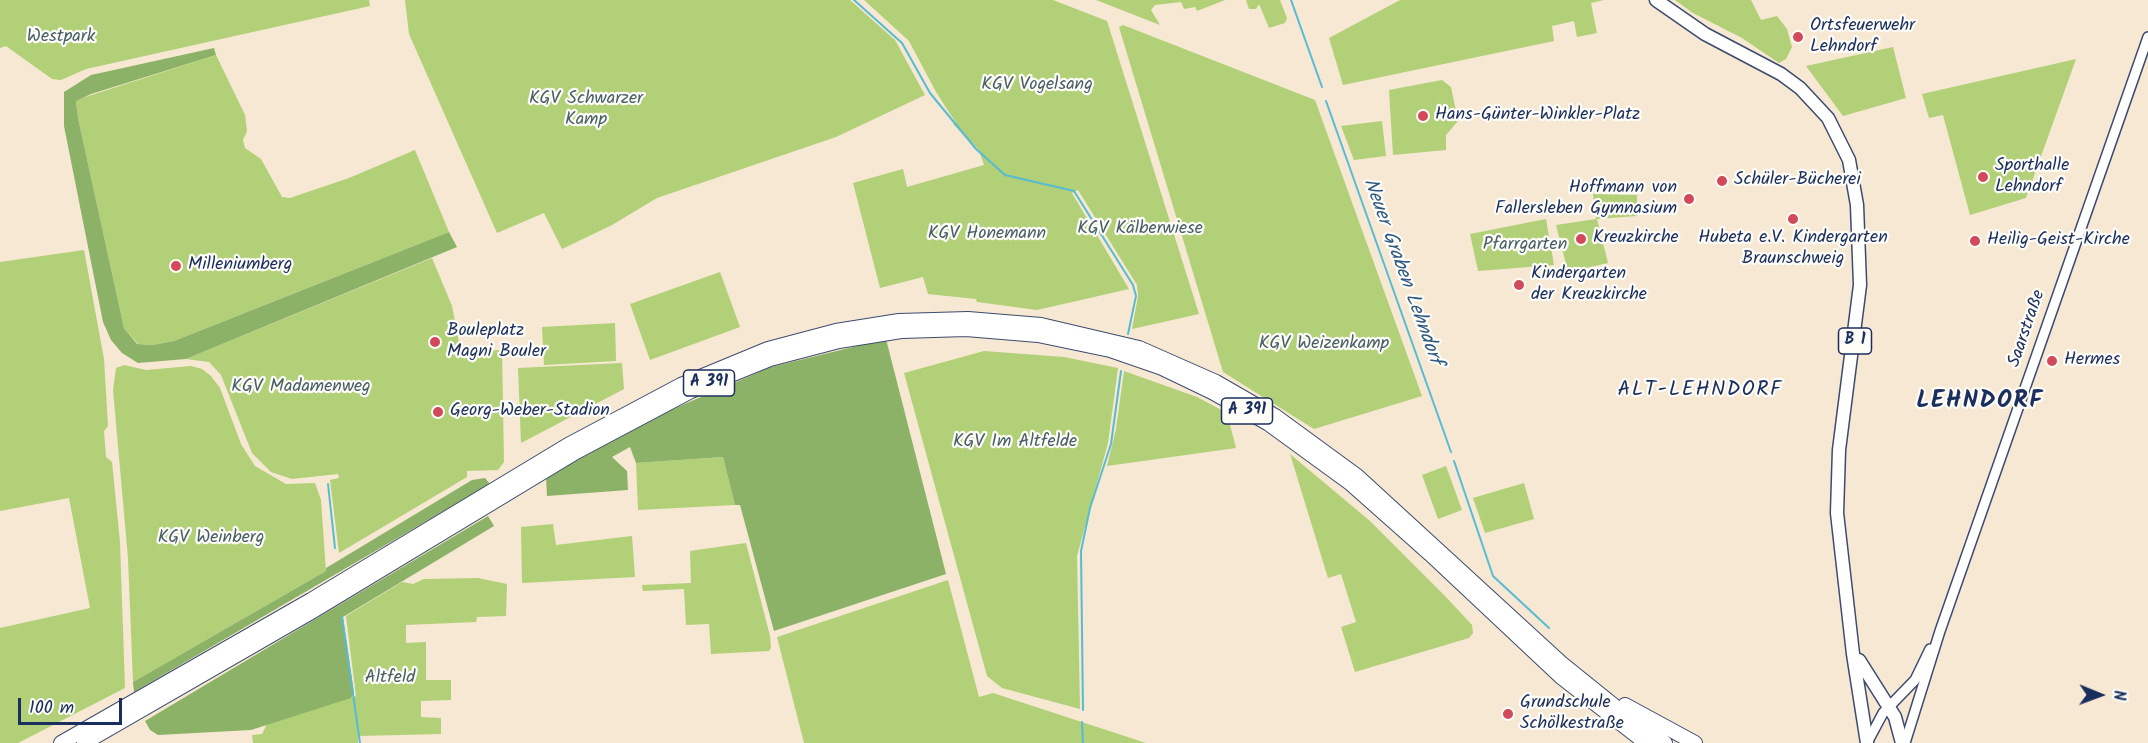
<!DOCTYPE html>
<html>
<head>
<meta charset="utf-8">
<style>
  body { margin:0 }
  #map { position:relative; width:2148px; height:743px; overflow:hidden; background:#f6e8d2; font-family:Kalam,sans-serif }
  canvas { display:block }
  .north { position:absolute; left:2070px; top:665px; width:60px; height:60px; -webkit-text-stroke:4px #fdfcf7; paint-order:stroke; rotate:91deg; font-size:16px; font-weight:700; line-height:24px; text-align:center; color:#1b2f5e }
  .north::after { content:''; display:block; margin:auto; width:21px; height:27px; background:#1b2f5e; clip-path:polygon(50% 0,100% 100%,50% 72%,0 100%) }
  .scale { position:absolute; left:18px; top:698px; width:104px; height:27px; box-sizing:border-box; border:3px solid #1b2f5e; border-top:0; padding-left:8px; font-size:18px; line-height:21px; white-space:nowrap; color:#1b2f5e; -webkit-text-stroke:4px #fdfcf7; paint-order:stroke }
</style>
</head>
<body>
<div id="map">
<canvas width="2148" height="743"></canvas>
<div class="north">N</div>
<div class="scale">100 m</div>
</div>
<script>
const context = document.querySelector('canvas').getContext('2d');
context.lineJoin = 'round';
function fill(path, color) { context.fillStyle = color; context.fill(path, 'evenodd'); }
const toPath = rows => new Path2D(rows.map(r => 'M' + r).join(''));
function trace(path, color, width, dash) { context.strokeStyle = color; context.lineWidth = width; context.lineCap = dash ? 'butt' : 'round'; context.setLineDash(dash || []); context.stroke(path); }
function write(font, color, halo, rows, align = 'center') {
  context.font = font + ' Kalam,sans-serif'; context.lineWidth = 4.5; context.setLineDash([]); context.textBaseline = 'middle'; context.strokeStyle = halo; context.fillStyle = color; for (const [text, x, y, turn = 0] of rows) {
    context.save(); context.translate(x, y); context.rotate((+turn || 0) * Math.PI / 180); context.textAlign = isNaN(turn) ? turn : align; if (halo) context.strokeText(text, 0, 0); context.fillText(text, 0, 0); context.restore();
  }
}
const green = toPath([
  [0,0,369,0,370,6,86,69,61,80,52,79,6,46,0,48],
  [405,0,850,0,895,40,925,95,836,137,657,198,612,225,562,249,544,213,497,233,409,34],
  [864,0,1053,0,1107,21,1199,314,1132,329,1138,296,1137,285,1078,190,1072,193,1129,289,1037,310,977,302,976,299,928,294,923,277,880,288,853,183,903,169,907,187,984,165,979,150,953,124,956,123,936,92,909,41],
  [1096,0,1225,0,1197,11,1195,7,1184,9,1181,2,1155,5,1151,10,1160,25],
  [1246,0,1280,0,1287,18,1285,23,1269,28,1259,4,1256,9,1249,9],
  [1400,0,1604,0,1591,3,1597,33,1577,37,1574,21,1552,26,1554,41,1343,85,1329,38],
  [1675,0,1751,0,1761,20,1777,16,1787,29,1792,47,1786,59,1779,63,1742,38,1693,13],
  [1123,25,1315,100,1422,396,1314,429,1223,372,1119,27],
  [1893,47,1906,98,1843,116,1806,66],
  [216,55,245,115,247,131,243,140,245,148,261,159,282,197,290,198,349,178,415,150,449,232,174,341,153,345,138,344,124,328,78,118,76,100],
  [2076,59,2026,198,1970,215,1943,115,1929,118,1922,94],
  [1442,80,1451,87,1458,121,1446,135,1446,150,1393,155,1389,90],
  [1382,121,1386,156,1354,160,1341,126],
  [1593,194,1637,195,1637,216,1597,219,1608,263,1568,272,1556,225,1596,219],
  [1546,219,1554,265,1478,271,1470,234],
  [84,250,104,359,108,426,104,431,106,457,112,462,120,542,125,688,18,743,0,743,0,628,90,608,69,498,0,511,0,262],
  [432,258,452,306,460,348,472,351,502,350,504,462,498,470,467,471,467,477,339,553,330,480,339,478,338,474,292,479,271,472,252,453,221,375,209,362,186,359],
  [720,272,740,327,650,360,630,304],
  [615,323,616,361,544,365,542,327],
  [984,351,1064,357,1118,368,1108,443,1077,556,1080,709,1002,688,987,676,904,373],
  [622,363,624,389,521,443,518,368],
  [124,365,146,370,191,366,202,369,211,376,220,388,241,444,255,466,286,484,315,483,321,500,326,571,133,682,128,558,113,390,116,368],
  [1124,371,1197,397,1227,413,1236,448,1107,466,1116,429],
  [1290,454,1370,521,1446,597,1472,625,1473,633,1469,638,1355,672,1341,627,1356,622,1341,574,1328,578],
  [723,457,735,505,638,510,636,463],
  [1446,466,1462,510,1438,519,1422,475],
  [1524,483,1534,519,1485,533,1473,498],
  [553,524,556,545,632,536,635,577,522,583,521,527],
  [746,543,770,636,771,648,769,651,711,654,709,624,686,625,684,589,643,591,642,585,691,583,690,551],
  [478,578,507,584,506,616,477,617,476,622,406,625,406,643,426,642,426,680,451,680,451,700,421,701,421,717,441,718,441,734,358,736,358,743,253,743,252,735,262,734,267,724,356,696,346,616,402,582,413,584,424,579],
  [948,580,979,697,993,693,1146,743,804,743,777,637]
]);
const forest = toPath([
  [214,48,216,55,91,94,76,101,78,118,124,328,137,344,153,345,174,341,449,232,457,247,186,359,138,363,122,353,111,340,103,322,64,126,64,92,91,75],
  [886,339,946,574,774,631,740,505,735,505,723,457,636,463,630,447,612,457,627,471,628,490,547,496,546,477,666,412,771,367],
  [485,478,490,484,134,692,133,682,326,571,326,568,472,480],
  [488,516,494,526,343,617,354,693,351,698,251,730,158,735,150,730,145,721]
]);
const stream = toPath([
  [854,0,902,43,930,93,976,149,1005,175,1074,191,1133,285,1136,296,1128,334],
  [1291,0,1322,87],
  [1326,101,1451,452],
  [1454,461,1493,576,1549,628],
  [328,484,335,548],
  [342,617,360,743],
  [1083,710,1081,551,1090,508,1111,444,1121,371],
  [1082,722,1083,743]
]);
const minor = toPath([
  [1868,741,1883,713,1915,680,1930,649],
  [1905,743,1940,631,2148,37]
]);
const major = toPath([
  [1656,0,1705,34,1781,74,1800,88,1828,118,1849,160,1857,205,1860,285,1839,450,1837,513,1853,654,1867,743],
  [1859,660,1895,717,1902,743]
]);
const highway = toPath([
  [1625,705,1695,743],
  [61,743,311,600,568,445,681,385,768,349,836,331,899,321,968,319,1041,325,1139,348,1216,382,1275,416,1357,476,1561,663,1633,721,1665,743],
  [84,743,313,611,576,452,691,391,770,359,839,341,901,331,966,329,1038,335,1110,350,1162,368,1212,392,1269,424,1350,483,1430,554,1561,677,1646,743]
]);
const markers = [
  [1798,37,6,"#d1495b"],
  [1423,116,6,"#d1495b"],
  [1983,177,6,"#d1495b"],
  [1722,181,6,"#d1495b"],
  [1689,199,6,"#d1495b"],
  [1793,219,6,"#d1495b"],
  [1581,239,6,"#d1495b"],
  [1975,241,6,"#d1495b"],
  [176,266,6,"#d1495b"],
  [1519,285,6,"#d1495b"],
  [435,342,6,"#d1495b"],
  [2052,361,6,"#d1495b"],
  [438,412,6,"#d1495b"],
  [1508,714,6,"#d1495b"]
];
const shields = [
  [1855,341,33],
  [709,383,51],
  [1247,411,51]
];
const shieldNames = [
  ["B 1",1855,341],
  ["A 391",709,383],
  ["A 391",1247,411]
];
const poiNames = [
  ["Ortsfeuerwehr",1810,27],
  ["Lehndorf",1810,48],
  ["Hans-Günter-Winkler-Platz",1435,116],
  ["Sporthalle",1995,167],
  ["Lehndorf",1995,188],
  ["Schüler-Bücherei",1734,181],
  ["Hoffmann von",1677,189,"right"],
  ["Fallersleben Gymnasium",1677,210,"right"],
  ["Kreuzkirche",1593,239],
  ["Hubeta e.V. Kindergarten",1793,239,"center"],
  ["Braunschweig",1793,260,"center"],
  ["Heilig-Geist-Kirche",1987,241],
  ["Milleniumberg",188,266],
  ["Kindergarten",1531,275],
  ["der Kreuzkirche",1531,296],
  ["Bouleplatz",447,332],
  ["Magni Bouler",447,353],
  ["Hermes",2064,361],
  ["Georg-Weber-Stadion",450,412],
  ["Grundschule",1520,704],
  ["Schölkestraße",1520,725]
];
const parkNames = [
  ["Westpark",61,38],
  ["KGV Vogelsang",1037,86],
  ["KGV Schwarzer",586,100],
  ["Kamp",586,121],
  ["KGV Kälberwiese",1140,230],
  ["KGV Honemann",987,235],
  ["Pfarrgarten",1525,246],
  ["KGV Weizenkamp",1324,345],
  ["KGV Madamenweg",301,388],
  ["KGV Im Altfelde",1015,443],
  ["KGV Weinberg",211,539],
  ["Altfeld",390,679]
];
const streetNames = [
  ["Saarstraße",2028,329,-71]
];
const waterNames = [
  ["Neuer Graben Lehndorf",1401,272,70]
];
const quarterNames = [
  ["ALT-LEHNDORF",1700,391]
];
const districtNames = [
  ["LEHNDORF",1980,403]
];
fill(green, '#b1d077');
fill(forest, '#8cb268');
trace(stream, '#56bcd4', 2);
trace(minor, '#3c4b6f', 12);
trace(major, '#3c4b6f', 15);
trace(highway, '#3c4b6f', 16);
trace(minor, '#fff', 9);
trace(major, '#fff', 12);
trace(highway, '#fff', 14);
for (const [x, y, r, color] of markers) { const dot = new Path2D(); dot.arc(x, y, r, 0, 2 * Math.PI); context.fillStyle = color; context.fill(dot); trace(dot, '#fdfcf7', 2); }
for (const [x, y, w] of shields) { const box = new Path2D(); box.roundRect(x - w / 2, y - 13, w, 26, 4.5); context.fillStyle = '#fdfcf7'; context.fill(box); trace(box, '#1b2f5e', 1.5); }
write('bold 16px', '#1b2f5e', null, shieldNames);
write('18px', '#1b2f5e', '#fdfcf7', poiNames, 'left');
write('18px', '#485f66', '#fdfcf7', parkNames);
write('18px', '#1b2f5e', '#fdfcf7', streetNames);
write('italic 20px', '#2d5981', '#fdfcf7', waterNames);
context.letterSpacing = '1.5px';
write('21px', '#1b2f5e', '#fdfcf7', quarterNames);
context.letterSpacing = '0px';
context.letterSpacing = '1.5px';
write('bold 24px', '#1b2f5e', '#fdfcf7', districtNames);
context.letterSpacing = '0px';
</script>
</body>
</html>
